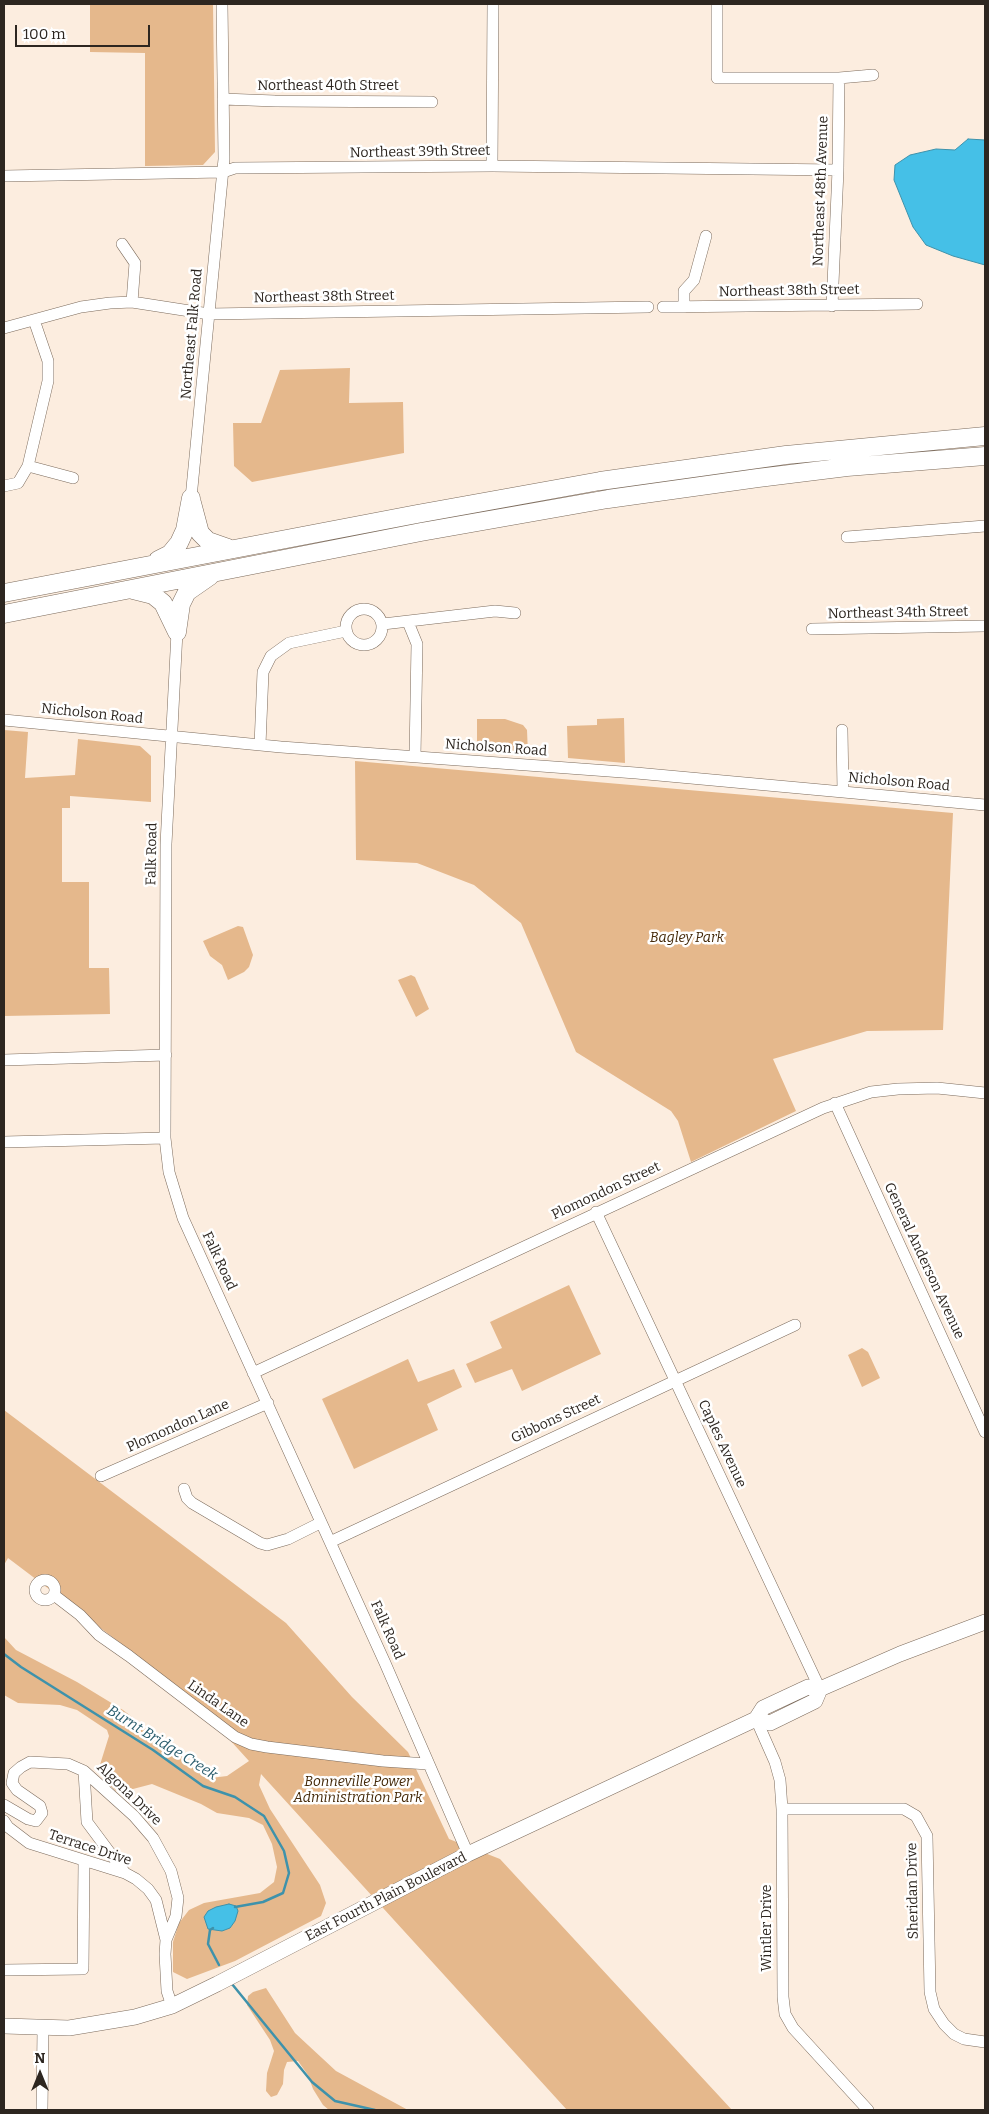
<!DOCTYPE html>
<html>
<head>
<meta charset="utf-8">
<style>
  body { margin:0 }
  #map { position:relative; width:989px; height:2114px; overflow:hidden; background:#fceddf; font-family:Bitter,serif }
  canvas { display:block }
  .frame { position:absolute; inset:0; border:5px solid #2d2620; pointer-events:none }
  .north { position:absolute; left:15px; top:2049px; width:50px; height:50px; -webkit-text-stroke:4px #fff; paint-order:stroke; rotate:0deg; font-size:14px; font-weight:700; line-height:20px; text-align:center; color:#2d2620 }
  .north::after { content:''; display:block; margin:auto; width:18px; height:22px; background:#2d2620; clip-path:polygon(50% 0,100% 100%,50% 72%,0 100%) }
  .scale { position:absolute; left:15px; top:25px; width:135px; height:22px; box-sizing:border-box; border:2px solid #2d2620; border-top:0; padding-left:6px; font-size:15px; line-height:18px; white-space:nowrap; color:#2d2620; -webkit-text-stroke:4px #fff; paint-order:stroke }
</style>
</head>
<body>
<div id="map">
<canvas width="989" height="2114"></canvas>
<div class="frame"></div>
<div class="north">N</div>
<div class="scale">100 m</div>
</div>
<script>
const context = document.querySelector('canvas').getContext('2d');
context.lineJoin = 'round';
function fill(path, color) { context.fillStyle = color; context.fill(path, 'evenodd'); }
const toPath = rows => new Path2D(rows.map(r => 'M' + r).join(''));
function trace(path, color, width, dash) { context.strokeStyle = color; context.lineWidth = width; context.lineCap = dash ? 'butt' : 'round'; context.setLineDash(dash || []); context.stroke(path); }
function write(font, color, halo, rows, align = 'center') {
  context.font = font + ' Bitter,serif'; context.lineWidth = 5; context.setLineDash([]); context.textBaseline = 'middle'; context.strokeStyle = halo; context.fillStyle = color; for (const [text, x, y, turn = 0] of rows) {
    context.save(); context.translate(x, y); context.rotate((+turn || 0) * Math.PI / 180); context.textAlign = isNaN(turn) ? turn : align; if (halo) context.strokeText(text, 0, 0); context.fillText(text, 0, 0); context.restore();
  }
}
const green = toPath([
  [90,4,213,4,215,152,203,165,145,166,145,53,90,52],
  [350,368,349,403,403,402,404,453,252,482,234,466,233,423,261,423,280,370],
  [624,718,625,763,568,758,567,726,597,725,597,719],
  [477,719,505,719,523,725,527,730,528,754,477,750],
  [4,730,28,732,25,778,75,775,78,739,140,746,151,756,151,802,70,796,70,808,62,808,62,882,89,882,89,968,109,968,110,1014,4,1016],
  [355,761,953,813,943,1030,867,1031,773,1059,796,1111,691,1162,678,1121,671,1111,576,1052,521,923,474,885,417,863,356,860],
  [238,926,243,927,253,955,249,967,244,972,228,980,222,965,210,956,203,941],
  [411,975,415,977,429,1009,416,1017,398,980],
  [569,1285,601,1354,522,1391,512,1369,475,1383,466,1364,502,1348,490,1322],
  [862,1348,868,1352,880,1378,862,1387,848,1355],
  [408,1359,418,1382,454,1369,462,1387,427,1404,438,1430,354,1469,322,1399],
  [4,1410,286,1623,352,1697,408,1752,449,1839,500,1859,732,2110,567,2110,261,1774,259,1785,270,1809,320,1885,326,1903,321,1916,235,1961,187,1979,173,1972,173,1942,179,1923,189,1910,204,1903,260,1893,274,1882,277,1867,272,1844,263,1825,249,1818,217,1813,201,1804,152,1784,133,1789,116,1791,106,1782,98,1771,109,1736,107,1730,77,1710,60,1705,18,1703,4,1695,4,1637,16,1650,77,1682,123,1710,211,1778,227,1776,249,1761,189,1695,8,1558,4,1565],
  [266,1988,295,2033,336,2071,408,2110,329,2110,323,2105,313,2089,308,2075,298,2061,287,2062,284,2070,283,2084,277,2095,271,2097,266,2091,267,2073,274,2051,270,2040,247,2005,248,1996,253,1992]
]);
const water = toPath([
  [968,139,985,140,985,265,953,256,926,245,913,227,894,180,895,165,910,155,936,149,955,150,968,139],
  [229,1904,236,1906,238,1911,235,1921,230,1928,222,1931,208,1929,204,1917,208,1911,216,1907,229,1904]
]);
const stream = toPath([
  [4,1654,21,1667,153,1750,203,1786,235,1797,264,1816,284,1851,289,1873,283,1893,263,1902,235,1907],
  [213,1928,210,1930,208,1944,219,1965],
  [232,1984,312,2082,335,2101,375,2110]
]);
const minor = toPath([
  [717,4,717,78,839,78,873,75],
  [223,99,275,101,432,102],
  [492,166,493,4],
  [4,176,223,172,235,168,492,166,838,170],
  [122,244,135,263,132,302],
  [832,306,838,170,839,78],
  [663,307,917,304],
  [684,307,684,291,694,280,706,236],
  [4,328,81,307,110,303,132,302,209,314,648,307],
  [28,466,73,478],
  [4,486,18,483,28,466,48,381,48,361,34,320],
  [191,498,224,159,222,4],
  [847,537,985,526],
  '346 627a18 18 0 1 1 36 0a18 18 0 1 1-36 0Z',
  [408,622,417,644,415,757],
  [383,624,495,611,515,613],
  [812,629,985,626],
  [177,632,166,844,165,1138,169,1172,183,1218,385,1663,468,1854],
  [4,720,281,747,636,773,985,805],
  [842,730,843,791],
  [260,745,263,672,271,656,289,643,346,631],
  [4,1060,166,1055],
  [835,1103,985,1432],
  [4,1142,165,1138],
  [596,1212,820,1689],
  [253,1373,823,1108,871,1092,898,1089,937,1088,985,1093],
  [101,1476,268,1403],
  [184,1489,187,1498,192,1503,260,1543,267,1545,288,1539,320,1523],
  [330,1542,795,1325],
  '35 1590a10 10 0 1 1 20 0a10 10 0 1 1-20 0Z',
  [54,1595,80,1615,99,1635,129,1656,235,1737,251,1744,267,1747,383,1761,428,1764],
  [756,1719,775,1762,780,1780,782,1809,783,1997,785,2014,793,2028,868,2110],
  [84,1771,87,1822,125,1873],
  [4,1805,28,1819,36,1821,42,1813,40,1806,17,1790,12,1783,14,1773,21,1767,30,1762,68,1764,84,1771,134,1816,153,1838,171,1871,178,1898,176,1916,166,1940,165,1954,167,1991,172,2006],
  [782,1809,904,1809,916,1816,927,1836,930,1992,934,2009,944,2024,954,2034,964,2039,985,2042],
  [4,1821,8,1827,29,1843,125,1873,136,1879,148,1889,156,1900,166,1940],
  [4,1970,83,1969,84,1861],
  [42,2110,43,2029]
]);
const major = toPath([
  [756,1719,770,1723,815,1701,820,1689],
  [4,2026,69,2028,135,2017,172,2006,217,1984,468,1854,756,1719,763,1708,808,1687,820,1689,900,1654,985,1622]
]);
const highway = toPath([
  [192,503,200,533,208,541,228,548],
  [158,560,170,554,179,543,185,530,191,498],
  [133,590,153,595,163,603,177,632],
  [4,593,417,514,600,481,786,455,985,436],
  [4,614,421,532,608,499,758,478,847,467,985,456],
  [177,632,181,604,187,592,210,576]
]);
const streetNames = [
  ["Northeast 40th Street",328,86],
  ["Northeast 39th Street",420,152,-1],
  ["Northeast 48th Avenue",821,191,-88],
  ["Northeast 38th Street",789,291,-1],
  ["Northeast 38th Street",324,297,-1],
  ["Northeast Falk Road",192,334,-85],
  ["Northeast 34th Street",898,613,-1],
  ["Nicholson Road",92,714,6],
  ["Nicholson Road",496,748,4],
  ["Nicholson Road",899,782,5],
  ["Falk Road",152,854,-89],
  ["Plomondon Street",606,1191,-25],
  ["Falk Road",219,1261,65],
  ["General Anderson Avenue",924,1261,65],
  ["Gibbons Street",556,1419,-25],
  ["Plomondon Lane",178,1426,-24],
  ["Caples Avenue",722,1444,65],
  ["Falk Road",387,1630,66],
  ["Linda Lane",218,1704,35],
  ["Algona Drive",129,1794,44],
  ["Terrace Drive",90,1848,18],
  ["Sheridan Drive",913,1891,-91],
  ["East Fourth Plain Boulevard",386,1897,-27],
  ["Wintler Drive",767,1928,-90]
];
const parkNames = [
  ["Bagley Park",687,938],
  ["Bonneville Power",358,1782],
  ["Administration Park",358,1798]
];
const waterNames = [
  ["Burnt Bridge Creek",162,1743,32]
];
fill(green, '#e5b88c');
fill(water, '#45c0e7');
trace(water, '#3e92ab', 1);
trace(stream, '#3e92ab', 2.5);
trace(minor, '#7c6b5c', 12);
trace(major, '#7c6b5c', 16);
trace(highway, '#7c6b5c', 19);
trace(minor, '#fff', 11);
trace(major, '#fff', 15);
trace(highway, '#fff', 18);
write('14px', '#2d2620', '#fff', streetNames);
write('italic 14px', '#442909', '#fff', parkNames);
write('italic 15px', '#2b5d6d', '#fff', waterNames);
</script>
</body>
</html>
